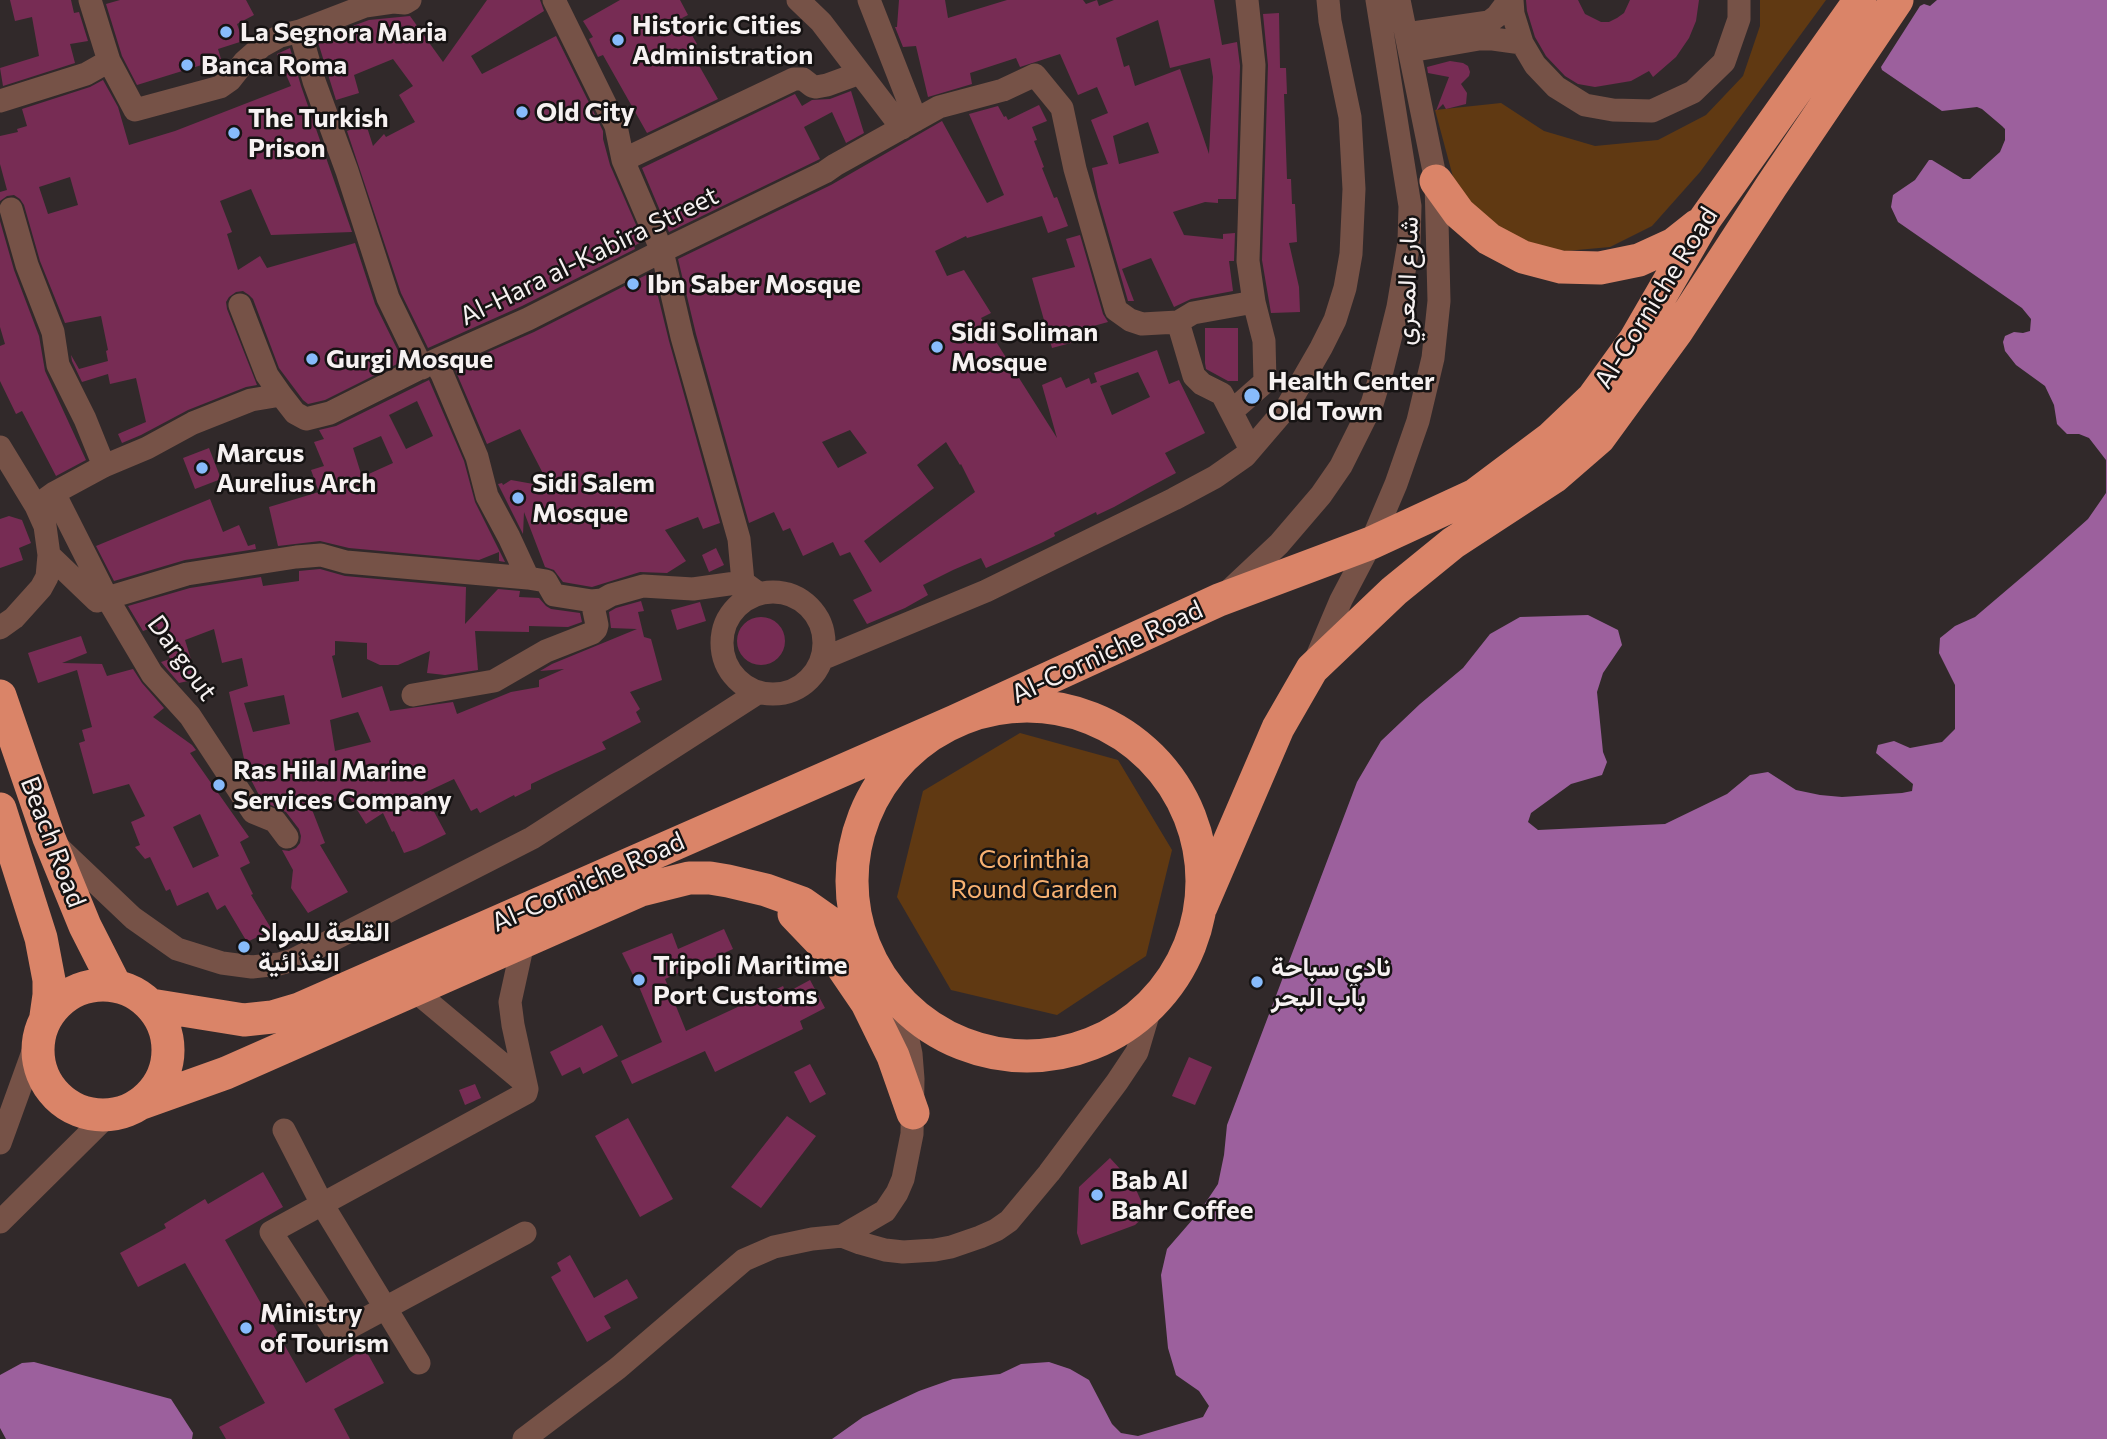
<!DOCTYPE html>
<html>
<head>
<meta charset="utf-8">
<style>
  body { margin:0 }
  canvas { display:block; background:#31292a }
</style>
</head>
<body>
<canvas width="2107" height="1439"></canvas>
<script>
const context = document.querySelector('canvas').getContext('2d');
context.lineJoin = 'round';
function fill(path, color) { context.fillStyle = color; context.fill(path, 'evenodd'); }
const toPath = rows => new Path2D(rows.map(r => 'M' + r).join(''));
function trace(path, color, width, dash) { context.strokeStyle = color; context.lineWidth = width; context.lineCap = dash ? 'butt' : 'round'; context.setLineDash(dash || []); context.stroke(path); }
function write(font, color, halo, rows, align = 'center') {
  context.font = font + ' Commissioner,Vazirmatn,sans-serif'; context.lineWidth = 5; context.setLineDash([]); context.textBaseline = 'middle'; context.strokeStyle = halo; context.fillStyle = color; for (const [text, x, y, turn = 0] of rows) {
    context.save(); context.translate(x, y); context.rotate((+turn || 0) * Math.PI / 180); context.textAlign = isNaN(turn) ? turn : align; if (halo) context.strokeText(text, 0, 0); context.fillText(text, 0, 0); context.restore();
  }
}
const green = toPath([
  [1760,0,1826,0,1700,172,1652,226,1610,247,1566,251,1527,245,1459,199,1435,110,1501,103,1544,131,1595,146,1658,140,1706,115,1743,76,1760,26],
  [1020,733,1118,760,1172,850,1146,956,1057,1015,951,990,897,897,923,791]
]);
const water = toPath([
  [1937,0,2107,0,2107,1439,832,1439,863,1417,919,1391,953,1379,1000,1374,1021,1364,1049,1362,1070,1369,1089,1380,1112,1424,1121,1433,1138,1436,1203,1417,1209,1406,1199,1391,1176,1375,1168,1348,1161,1275,1167,1249,1200,1211,1218,1184,1224,1155,1227,1125,1357,782,1381,741,1420,704,1463,668,1490,634,1520,617,1588,615,1618,630,1622,645,1603,673,1597,692,1603,752,1607,762,1602,775,1571,784,1531,813,1528,822,1538,830,1665,824,1727,794,1750,775,1768,772,1796,790,1820,795,1842,797,1902,793,1912,791,1913,784,1876,753,1878,745,1894,741,1910,748,1942,742,1955,729,1955,685,1939,653,1940,638,1955,626,1975,617,2042,560,2088,519,2106,493,2106,460,2089,438,2079,434,2067,434,2057,424,2054,405,2045,386,2016,365,2005,351,2003,342,2005,336,2014,332,2023,333,2030,331,2031,319,2022,308,1898,222,1891,207,1893,195,1915,180,1929,160,1932,160,1963,179,1970,179,2000,152,2005,140,2005,129,2002,126,1982,109,1977,107,1942,111,1882,70,1881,67,1920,6,1924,4,1930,6],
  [34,1362,171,1399,193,1433,192,1439,6,1439,0,1428,0,1375,22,1363]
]);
const building = toPath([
  [10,0,71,0,74,13,79,12,88,41,70,44,75,63,3,86,0,68,39,56,32,17,15,21],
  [120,0,246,0,254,15,237,24,243,41,218,49,221,59,137,85,122,56,106,4],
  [487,0,540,0,544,11,471,56,482,74,556,36,603,131,603,139,610,165,643,241,634,246,635,249,522,306,428,348,401,293,347,131,366,124,373,146,384,134,386,137,415,122,399,95,413,86,393,59,354,75,359,93,336,100,317,39,369,20,410,16,443,62],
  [620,0,680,0,688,15,682,18,697,44,689,48,718,99,647,133,603,55,598,57,589,39,593,37,583,21],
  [899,0,945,0,948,18,1007,0,1083,0,1086,4,1097,0,1099,6,1114,0,1214,0,1222,45,1237,42,1240,66,1236,199,1218,199,1218,203,1205,202,1173,212,1184,235,1223,239,1223,234,1235,233,1234,261,1229,261,1233,291,1191,299,1174,307,1151,258,1122,269,1134,301,1128,301,1098,197,1092,168,1108,164,1091,120,1108,113,1097,87,1078,95,1060,54,1020,67,1016,58,970,73,972,84,928,97,916,46,903,47,895,27,897,27],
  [1158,20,1170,68,1210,58,1213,77,1209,154,1180,69,1135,86,1129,65,1124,67,1116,38],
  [1148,122,1159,153,1119,164,1113,136],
  [1526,0,1578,0,1585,14,1601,22,1609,22,1617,18,1624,13,1630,0,1699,0,1696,21,1689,38,1676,57,1653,77,1649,71,1631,81,1595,87,1578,84,1565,76,1546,56,1535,37,1527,11],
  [1279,13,1280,68,1286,68,1287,94,1284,94,1287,179,1291,179,1292,204,1295,204,1297,242,1289,243,1299,287,1300,312,1271,313,1262,260,1268,65,1263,14],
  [290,48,301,86,352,232,271,235,251,189,220,201,232,232,227,234,238,270,260,256,267,268,355,243,375,304,403,361,325,400,308,404,303,400,279,368,253,299,249,295,243,291,236,292,229,297,226,302,227,309,257,385,246,387,188,410,141,435,122,443,118,434,146,422,136,378,110,384,108,374,82,382,72,361,71,355,79,369,108,361,106,351,108,350,101,316,65,323,40,261,24,205,20,199,14,195,7,196,0,201,0,192,7,190,0,164,0,136,18,132,17,129,27,126,22,109,90,87,103,80,118,107,129,145,175,131,291,86,277,54],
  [70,177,78,205,48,214,39,187],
  [1450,61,1463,63,1468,66,1470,72,1469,76,1461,84,1467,93,1466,104,1446,109,1443,104,1436,111,1449,77,1428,73,1427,67],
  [851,91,864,133,846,143,832,112,804,127,820,159,669,232,642,168,795,94,802,106,812,100,830,99],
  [1039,105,1047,121,1032,127,1037,140,1034,141,1044,167,1042,168,1054,198,1057,197,1068,226,1048,233,1042,216,967,238,966,236,935,251,947,276,964,270,991,313,981,318,1057,438,1042,385,1061,377,1066,388,1089,378,1091,384,1097,382,1094,373,1157,350,1169,384,1179,380,1205,433,1165,453,1176,473,1148,488,1114,507,1097,515,1096,512,1054,533,1055,536,1041,543,986,568,981,558,953,570,923,585,928,595,905,608,867,624,853,600,872,591,850,552,840,556,833,542,803,556,790,528,783,531,774,512,749,523,696,334,678,259,831,185,942,121,987,203,1004,195,969,114,998,106,1004,117,1006,116,1008,120],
  [1138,372,1150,397,1112,415,1100,386],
  [850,430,867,453,838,468,822,442],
  [946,442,960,465,961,464,975,492,880,563,864,541,934,488,917,465],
  [0,221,14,270,39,336,45,371,86,460,56,476,22,411,16,414,0,381,0,346,5,344,0,327],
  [1080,235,1103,314,1108,322,1079,330,1082,340,1052,348,1032,278,1075,267,1066,239],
  [652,272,669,341,720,523,703,529,698,517,665,530,686,561,667,573,640,572,592,587,563,582,554,570,545,567,524,512,523,534,498,484,502,483,503,485,511,480,550,487,520,429,487,444,454,367,534,332],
  [1205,328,1238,328,1238,381,1228,381,1206,369,1205,363],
  [429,380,464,461,475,502,505,562,499,561,499,552,479,560,349,548,320,541,278,546,269,507,319,492,311,470,324,466,314,442,324,439,319,430,336,426],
  [417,401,433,436,406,449,389,415],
  [381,436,393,463,362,477,353,448],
  [209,448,221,479,195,489,183,458],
  [210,499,223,532,239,525,248,546,255,544,256,549,185,560,114,581,96,546],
  [9,516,22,520,31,543,19,548,23,560,0,568,0,519],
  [716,548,724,565,709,572,702,555],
  [320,569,345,576,466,587,465,624,498,589,520,591,519,597,539,598,546,606,551,609,580,613,582,622,568,627,529,626,529,632,475,631,478,670,445,675,427,673,430,651,398,665,380,665,367,659,367,643,335,641,335,655,332,656,342,698,382,686,390,711,453,702,457,714,511,692,539,687,539,680,564,669,540,671,552,664,637,629,611,628,609,612,616,608,641,601,644,611,638,612,644,637,651,639,662,680,630,692,640,709,636,712,641,722,602,742,606,749,554,773,531,784,531,789,515,797,514,795,480,813,477,808,471,811,454,779,424,793,446,834,416,849,404,853,394,831,392,832,383,813,366,824,349,797,311,807,325,843,320,845,348,892,308,913,291,888,293,870,282,850,289,851,296,848,300,843,301,836,299,829,286,812,262,801,247,772,229,692,248,686,242,658,222,663,214,629,185,640,197,679,179,683,161,662,170,659,157,626,143,631,128,606,190,588,261,577,263,586,299,581,299,571],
  [284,695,290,724,253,732,244,703],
  [358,712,371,742,335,751,330,720],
  [700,602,706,621,677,630,671,610],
  '737 641a24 24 0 1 1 48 0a24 24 0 1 1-48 0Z',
  [81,636,87,653,62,663,102,664,107,676,133,669,142,683,164,708,153,717,192,745,196,750,190,753,249,837,240,842,250,863,240,868,253,894,251,895,272,930,247,942,225,905,217,910,208,892,177,906,170,889,166,891,150,857,145,859,135,847,140,845,131,822,145,816,129,784,93,794,79,743,85,741,82,730,92,727,77,670,38,683,28,653],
  [200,814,219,856,193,868,173,827],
  [724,929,733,949,665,979,686,1031,783,986,786,993,810,980,825,1008,800,1021,803,1029,715,1072,705,1051,632,1084,621,1061,662,1042,640,989,622,953,672,933,678,949],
  [602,1025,618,1056,583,1074,580,1067,562,1076,550,1052],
  [1189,1057,1212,1067,1195,1105,1172,1096],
  [810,1064,826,1094,810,1103,794,1072],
  [475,1084,481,1098,465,1105,459,1090],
  [787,1116,816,1136,761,1208,731,1187],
  [628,1118,673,1199,640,1217,595,1136],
  [1110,1158,1133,1183,1147,1214,1135,1225,1081,1245,1077,1233,1079,1187],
  [263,1172,283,1207,225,1240,306,1383,365,1349,384,1383,334,1409,350,1439,226,1439,219,1427,265,1403,185,1263,138,1287,120,1253,166,1228,164,1224,205,1199,208,1204],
  [570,1255,594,1298,627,1279,638,1298,604,1316,611,1328,587,1342,551,1277,561,1271,557,1263]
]);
const minor = toPath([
  [554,0,616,126,623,160,662,251,682,337,739,539,743,582,758,593],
  [798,0,821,22,902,128],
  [869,0,916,120],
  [1512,0,1513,14,1522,43,1535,65,1556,87,1585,105,1613,110,1652,111,1693,92,1724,62,1739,19,1739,0],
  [300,31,314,81,347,171,388,298,422,368],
  [1406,34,1489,22,1497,16,1509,0],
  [1410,51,1479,39,1493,39,1522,43],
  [109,61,135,110,220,87,230,80,245,61,262,46,280,36,300,31,365,6,393,2,405,3,410,0],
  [0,101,86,74,109,61,90,0],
  [623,160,794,79,803,79,812,86,816,87,827,85,860,73],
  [11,209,27,265,53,332,58,365,85,419,104,466],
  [240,305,267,375,281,395],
  [1178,322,1194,376,1202,384,1222,394,1250,448],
  [1232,411,1265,382,1264,341,1254,302,1248,261,1254,65,1247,0],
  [0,447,36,506,45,526,49,555,47,577,41,588,14,618,0,628],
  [54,493,107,598,152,674,190,716,253,812,275,821,287,837],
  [36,506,54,493,104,466,147,448,193,423,251,400,281,395,295,413,306,419,330,413,434,361,528,319,662,251,825,172,835,165,939,107,1003,90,1035,75,1062,108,1075,169,1116,310,1130,320,1142,324,1178,322,1193,313,1254,302],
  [49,555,97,601,187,574,296,557,321,555,346,562,528,578,509,537,487,496,477,457,442,374,434,361],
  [528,578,546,581,554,595,592,601],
  [1230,590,1279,544,1321,495,1341,466,1372,404,1382,371,1398,307,1409,242,1410,206,1377,0],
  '722 643a51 51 0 1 1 102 0a51 51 0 1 1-102 0Z',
  [822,659,986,591,1174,499,1215,477,1245,456,1287,407,1321,348,1335,320,1345,288,1351,254,1354,189,1350,117,1330,21,1328,0],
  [1316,659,1341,600,1371,543,1396,484,1418,421,1433,358,1439,301,1436,181,1399,0],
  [413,695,494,681,546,651,592,633,596,629,597,625,592,601,602,600,611,595,643,586,693,589,743,582],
  [54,843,133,918,177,949,222,963,252,967,279,964,293,960,532,838,759,692],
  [523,943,510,1002,513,1025,527,1089,526,1093,271,1232,337,1334,525,1233],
  [415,991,525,1083],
  [284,1130,322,1204,419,1363],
  [0,1143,38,1038],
  [0,1222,108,1115],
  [842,1236,860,1243,885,1250,903,1252,935,1250,951,1247,980,1237,996,1230,1009,1221,1049,1173,1117,1082,1137,1052,1151,1005],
  [524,1439,618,1368,744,1260,774,1247,812,1239,842,1236,885,1211,897,1193,903,1179,912,1134,913,1079,911,1054,900,1003]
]);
const highway = toPath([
  [1436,181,1459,213,1489,239,1523,257,1561,267,1600,268,1639,260,1674,244,1698,225],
  [0,696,49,838,85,926,115,985],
  '852 881a175 175 0 1 1 350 0a175 175 0 1 1-350 0Z',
  [0,809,41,938,49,980,49,995,46,1016],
  [1201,907,1278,728,1312,669,1394,591,1453,543,1554,477,1599,438,1677,331,1772,185,1897,0],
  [794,914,837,959,867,1003,893,1056,913,1113],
  '38 1050a65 65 0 1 1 130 0a65 65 0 1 1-130 0Z',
  [151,1005,244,1020,272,1017,299,1009,955,721,1219,600,1371,543,1475,495,1551,438,1593,398,1635,340,1705,219,1860,0],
  [142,1103,226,1073,641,890,689,878,710,878,728,881,766,890,802,903,863,946]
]);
const markers = [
  [226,32,7,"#87bbfb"],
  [618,40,7,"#87bbfb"],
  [187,65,7,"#87bbfb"],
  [522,112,7,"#87bbfb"],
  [234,133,7,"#87bbfb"],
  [633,284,7,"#87bbfb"],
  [937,347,7,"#87bbfb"],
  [312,359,7,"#87bbfb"],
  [1252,396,9,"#87bbfb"],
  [202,468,7,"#87bbfb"],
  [518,498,7,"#87bbfb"],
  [219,785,7,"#87bbfb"],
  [244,947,7,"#87bbfb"],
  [639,980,7,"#87bbfb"],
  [1257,982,7,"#87bbfb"],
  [1097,1195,7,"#87bbfb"],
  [246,1328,7,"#87bbfb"]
];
const poiNames = [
  ["Historic Cities",632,25],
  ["Administration",632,55],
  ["La Segnora Maria",240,32],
  ["Banca Roma",201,65],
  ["Old City",536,112],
  ["The Turkish",248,118],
  ["Prison",248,148],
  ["Ibn Saber Mosque",647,284],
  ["Sidi Soliman",951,332],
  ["Mosque",951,362],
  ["Gurgi Mosque",326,359],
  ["Health Center",1268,381],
  ["Old Town",1268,411],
  ["Marcus",216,453],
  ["Aurelius Arch",216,483],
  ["Sidi Salem",532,483],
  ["Mosque",532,513],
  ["Ras Hilal Marine",233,770],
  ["Services Company",233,800],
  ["القلعة للمواد",258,932],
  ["الغذائية",258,962],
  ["Tripoli Maritime",653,965],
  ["Port Customs",653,995],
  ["نادي سباحة",1271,967],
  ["باب البحر",1271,997],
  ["Bab Al",1111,1180],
  ["Bahr Coffee",1111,1210],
  ["Ministry",260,1313],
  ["of Tourism",260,1343]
];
const streetNames = [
  ["Al-Hara al-Kabira Street",589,256,-26],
  ["شارع المعري",1407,281,-88],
  ["Al-Corniche Road",1656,298,-58],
  ["Al-Corniche Road",1107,652,-25],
  ["Dargout",182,658,54],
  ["Beach Road",53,842,69],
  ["Al-Corniche Road",588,882,-24]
];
const parkNames = [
  ["Corinthia",1034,859],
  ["Round Garden",1034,889]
];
fill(green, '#603912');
fill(water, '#9c609d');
fill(building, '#772c54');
trace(minor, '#765247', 23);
trace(highway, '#da8468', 33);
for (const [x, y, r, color] of markers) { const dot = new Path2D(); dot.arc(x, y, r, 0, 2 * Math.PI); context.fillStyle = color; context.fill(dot); trace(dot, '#161313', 2.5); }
write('bold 26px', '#f6f1f1', '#161313', poiNames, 'left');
write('26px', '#f6f1f1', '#161313', streetNames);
write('26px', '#f8b171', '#161313', parkNames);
</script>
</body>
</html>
